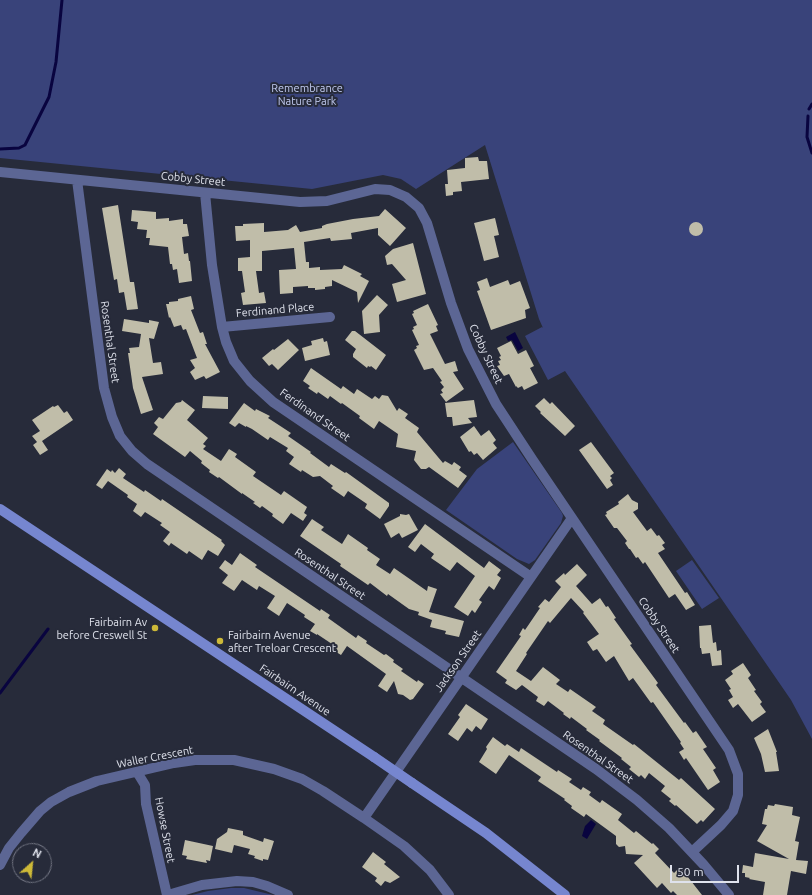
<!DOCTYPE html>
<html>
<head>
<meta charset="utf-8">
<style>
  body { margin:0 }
  #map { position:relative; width:812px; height:895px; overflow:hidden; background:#272b3a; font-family:Ubuntu,sans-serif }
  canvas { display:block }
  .north { position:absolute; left:12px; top:843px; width:40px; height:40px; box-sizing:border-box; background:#272b3a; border:1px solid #717481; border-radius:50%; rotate:27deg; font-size:11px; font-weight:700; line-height:16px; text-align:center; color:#dfe2ec }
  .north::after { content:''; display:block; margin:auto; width:14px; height:18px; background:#cdb938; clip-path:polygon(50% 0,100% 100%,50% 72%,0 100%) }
  .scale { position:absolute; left:670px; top:865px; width:69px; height:18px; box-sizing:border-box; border:2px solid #dfe2ec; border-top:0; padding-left:5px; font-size:12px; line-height:14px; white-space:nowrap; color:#dfe2ec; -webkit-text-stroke:3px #272b3a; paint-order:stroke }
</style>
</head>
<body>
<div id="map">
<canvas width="812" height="895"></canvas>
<div class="north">N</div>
<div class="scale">50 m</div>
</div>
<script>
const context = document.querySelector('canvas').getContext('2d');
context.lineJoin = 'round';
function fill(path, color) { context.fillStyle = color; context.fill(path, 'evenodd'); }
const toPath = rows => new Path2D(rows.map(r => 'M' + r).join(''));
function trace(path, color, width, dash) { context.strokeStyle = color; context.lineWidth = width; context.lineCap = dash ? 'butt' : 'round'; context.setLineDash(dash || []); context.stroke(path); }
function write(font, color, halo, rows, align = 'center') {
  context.font = font + ' Ubuntu,sans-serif'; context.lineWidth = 4; context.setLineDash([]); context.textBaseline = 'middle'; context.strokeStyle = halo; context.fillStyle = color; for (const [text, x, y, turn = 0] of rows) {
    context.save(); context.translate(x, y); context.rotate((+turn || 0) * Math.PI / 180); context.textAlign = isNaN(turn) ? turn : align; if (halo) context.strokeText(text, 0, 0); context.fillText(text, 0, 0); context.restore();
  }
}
const green = toPath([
  [0,0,812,0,812,739,791,700,565,371,548,380,525,336,542,327,543,328,539,319,485,145,416,189,401,179,383,175,312,189,0,158],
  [513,442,562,513,563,516,561,523,535,560,529,564,517,559,446,510,477,469],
  [692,560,719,598,702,609,676,571],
  [231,888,244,888,273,895,192,895,208,891]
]);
const water = toPath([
  [515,332,523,348,518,351,512,340,508,341,506,337],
  [591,820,596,824,587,839,582,836,585,826]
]);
const stream = toPath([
  [809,109,812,104],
  [808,116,807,137,812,153],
  [0,149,19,148,25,145,49,97,56,62,62,0],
  [0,693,48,629]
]);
const building = toPath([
  [478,157,479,161,487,161,489,179,461,182,462,191,453,192,453,195,446,196,445,184,448,184,447,170,465,168,465,158],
  [118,205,130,282,134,282,138,309,127,310,124,292,119,293,117,279,114,280,102,208],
  [385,209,406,228,390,246,378,235,378,228,351,233,352,239,331,241,330,238,304,242,306,262,309,262,309,268,320,267,320,270,342,269,344,265,362,274,360,276,369,281,358,303,357,292,332,280,332,286,325,287,325,289,315,290,315,288,308,288,308,286,293,287,293,293,280,294,279,270,296,269,294,248,262,251,262,271,256,271,259,293,264,292,266,303,243,305,241,293,245,292,242,271,238,271,238,258,250,257,250,240,236,241,235,226,243,226,243,224,264,223,264,232,288,230,296,225,300,232,322,228,322,226,327,224,353,219,379,216],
  [132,210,156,212,156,219,169,218,169,221,183,219,183,224,187,224,189,236,182,237,184,254,188,253,189,261,190,261,192,281,179,283,177,269,173,270,172,264,170,264,168,247,149,245,150,238,146,238,147,230,137,229,138,222,131,221],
  [495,218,499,235,494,236,499,257,484,261,474,223],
  '689 229a7 7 0 1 1 14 0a7 7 0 1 1-14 0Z',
  [413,243,426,294,397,302,392,284,406,280,392,264,387,265,385,256,393,249],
  [487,278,490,287,508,280,510,285,520,281,530,308,525,310,526,318,491,330,477,291,480,290,477,282],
  [377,295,388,305,379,315,380,332,364,334,362,311],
  [191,296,194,309,191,310,200,333,203,332,207,344,205,344,220,372,206,379,204,376,195,380,190,372,195,368,190,360,197,358,186,329,183,330,181,325,174,327,170,317,169,318,166,304,169,304,169,302,178,301,178,299],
  [428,304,438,325,436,326,438,331,430,334,445,364,455,361,458,371,453,372,464,389,446,402,440,394,443,393,441,390,444,387,440,382,442,381,433,368,424,370,414,350,417,348,416,346,419,345,412,330,414,329,413,327,417,325,412,314,414,313,413,311],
  [124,319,149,323,149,320,159,322,154,339,149,338,153,363,161,362,163,374,142,377,153,410,141,414,133,388,128,353,130,353,129,348,139,347,141,334,122,331],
  [352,331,355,331,386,355,376,370,371,366,370,367,368,366,367,368,353,357,353,354,356,349,345,340],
  [323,338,324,342,327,341,330,355,305,361,302,348,312,345,311,341],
  [288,339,299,350,278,370,272,364,269,366,262,358,273,349,274,350],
  [511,341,518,354,526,350,534,366,530,368,538,383,524,390,522,386,518,388,516,386,516,387,509,374,504,376,497,366,500,365,498,361,501,360,499,357,501,356,497,348],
  [311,368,341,389,343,386,354,394,357,389,372,399,375,396,379,399,382,395,388,396,397,411,399,408,408,414,405,418,419,428,417,432,443,463,445,461,452,465,454,462,461,467,459,470,467,476,458,488,429,467,426,469,421,469,414,460,416,451,396,447,398,434,379,421,374,429,359,418,360,416,342,403,341,404,330,396,328,399,318,392,317,394,308,388,310,386,303,381],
  [203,396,228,397,228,409,202,408],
  [544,398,550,404,552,402,575,426,565,436,540,413,541,412,535,406],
  [182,400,195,410,187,420,208,438,203,444,206,446,203,449,221,461,229,449,237,454,235,457,256,472,253,476,281,495,284,491,307,507,304,513,307,515,303,521,291,513,283,524,272,516,273,514,262,506,260,508,253,503,255,502,242,493,242,494,219,477,218,478,209,472,210,470,201,463,202,461,190,451,185,457,153,434,158,427,154,423,159,417,163,419,176,403,181,402],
  [474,400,477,417,468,418,472,423,453,426,452,417,447,417,445,403],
  [244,403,255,411,256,409,270,416,268,418,291,433,288,436,311,452,310,453,329,467,331,464,345,473,346,472,389,503,389,506,380,519,365,508,367,504,348,491,344,497,331,488,333,486,320,476,313,477,302,470,301,472,289,464,294,457,286,451,288,448,270,437,268,440,252,429,246,426,246,427,239,423,235,427,229,423],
  [58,405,64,413,67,411,73,420,42,441,48,450,40,455,33,445,37,442,32,436,40,431,32,420,53,406,54,407],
  [474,426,481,436,489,430,496,440,493,443,497,448,483,460,477,453,474,455,471,451,469,452,460,437],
  [591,442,614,473,610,476,612,478,610,480,613,485,607,489,579,450],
  [119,468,126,474,123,478,144,492,145,490,161,501,162,499,222,540,221,541,225,545,218,556,208,550,202,560,189,551,187,554,171,543,169,546,163,541,170,532,160,525,162,523,145,512,141,517,133,511,137,504,127,497,128,495,108,481,102,489,96,485,107,469,111,472,112,470,115,473],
  [628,494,632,500,638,503,638,509,633,512,647,531,651,528,657,536,659,535,665,543,662,545,665,549,658,553,685,593,687,592,695,605,686,610,675,594,669,598,645,562,643,564,638,557,636,558,630,549,629,549,625,543,627,541,617,528,614,528,605,515,607,514,606,512,619,504,618,502],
  [400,514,406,515,409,514,418,530,402,538,399,533,391,538,384,524,400,516],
  [312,519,324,527,321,530,342,544,348,534,368,548,367,550,380,559,376,565,390,574,394,568,427,591,428,586,437,589,429,612,464,621,459,637,445,634,446,631,430,627,432,620,418,615,419,612,409,609,388,594,387,596,370,583,368,585,340,566,341,564,300,536],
  [425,524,484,568,489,561,501,570,497,575,501,578,494,590,489,586,479,600,482,602,475,613,472,610,468,616,454,607,475,576,457,562,450,571,431,558,434,554,421,544,415,552,408,547],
  [240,553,257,565,255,567,320,611,321,609,330,615,328,618,356,638,358,635,367,641,366,643,384,655,386,654,394,660,393,662,403,669,401,671,417,682,418,680,424,684,413,699,410,700,403,695,398,694,394,681,387,692,378,686,386,674,347,646,341,655,333,650,335,646,317,634,317,635,310,631,315,624,304,617,305,615,287,603,279,616,267,608,275,596,259,586,257,590,242,580,234,591,222,583,228,575,219,568,225,560,232,565],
  [577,564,587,575,576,586,592,604,600,598,606,607,608,606,616,618,614,619,632,644,630,645,658,683,656,685,684,723,685,722,693,733,696,731,707,747,703,749,716,768,713,770,720,782,708,790,686,758,684,760,679,752,684,749,680,743,681,742,653,702,651,703,633,678,629,681,614,656,606,662,597,649,593,651,587,642,599,634,583,613,584,612,571,598,550,623,548,621,526,653,527,654,516,671,531,681,543,667,560,680,556,684,568,692,570,689,596,707,592,711,605,720,603,724,633,745,634,744,679,780,681,778,715,809,703,822,701,820,697,824,676,805,675,806,669,801,671,799,661,791,665,786,649,773,645,779,641,775,639,777,629,769,631,767,621,759,622,758,599,741,600,740,586,730,587,729,571,717,570,719,563,714,564,713,548,701,544,706,536,701,538,697,522,685,516,690,505,683,507,680,496,672,521,636,519,635,523,628,525,630,540,608,538,607,545,599,549,602,561,587,555,581,564,573,565,575],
  [711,625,713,643,716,642,717,651,721,650,722,665,712,666,710,653,702,654,701,648,700,648,699,626],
  [743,663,751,675,748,678,756,690,754,691,762,702,760,704,766,712,752,722,738,704,733,708,728,700,733,697,729,690,731,689,725,680,733,674,731,671],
  [466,704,488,719,481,730,476,726,472,732,467,728,458,741,448,734,460,717,458,715],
  [768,729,777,752,776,752,779,771,765,772,761,754,754,738],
  [493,737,505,746,507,744,519,752,521,748,557,772,558,770,572,779,569,782,581,790,583,787,591,792,589,795,600,803,602,800,622,814,618,820,634,833,636,831,652,844,653,843,659,849,655,853,674,873,680,867,702,895,677,895,673,891,671,893,662,883,657,888,634,863,643,855,626,854,625,846,619,847,616,844,616,836,586,814,584,817,571,808,572,806,564,800,565,799,538,781,541,777,509,755,496,774,479,762,487,749,486,747],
  [775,804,793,807,792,815,800,817,795,841,799,842,796,860,808,861,806,874,791,871,787,895,763,895,765,882,749,879,750,878,745,877,745,873,742,873,743,865,753,867,755,853,789,859,757,841,767,825,762,824,765,809,767,809,768,805,774,806],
  [228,828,243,831,243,835,263,842,264,838,274,841,268,860,263,859,263,861,254,858,255,856,248,854,250,849,234,845,232,853,215,849,217,839,227,832],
  [185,840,213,846,210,861,206,860,207,863,186,859,187,856,182,855],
  [373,852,386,862,384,864,400,877,390,883,385,881,381,886,375,881,377,878,362,867]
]);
const minor = toPath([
  [0,172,300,202,327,201,375,189,390,190,406,197,419,208,427,223,451,303,468,349,496,404,532,459,729,750,738,774,738,795,733,811,721,825,692,852],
  [77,180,104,388,112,417,120,436,132,451,147,464,596,769,637,800,669,828,703,864,729,895],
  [205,193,212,265,222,327,226,342,234,361,250,381,273,402,531,577],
  [222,327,330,317],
  [137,772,145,785,146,804,167,895],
  [364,818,572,518],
  [0,865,9,848,21,833,40,811,51,802,69,792,97,781,174,763,195,760,234,760,274,769,302,779,323,791,364,818,404,846,430,870,449,895],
  [168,895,202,885,237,881,253,882,267,886,288,895]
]);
const secondary = toPath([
  [0,509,374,757],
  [412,783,486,833,565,895]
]);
const secondaryBridge = toPath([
  [374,757,412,783]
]);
const markers = [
  [155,628,4,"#cdb938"],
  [220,641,4,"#cdb938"]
];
const parkNames = [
  ["Remembrance",307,88],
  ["Nature Park",307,101]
];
const streetNames = [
  ["Cobby Street",193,179,6],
  ["Ferdinand Place",275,310,-5],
  ["Rosenthal Street",110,342,82],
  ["Cobby Street",486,354,65],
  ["Ferdinand Street",315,415,35],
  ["Rosenthal Street",330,574,34],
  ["Cobby Street",659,625,56],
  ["Jackson Street",458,661,-55],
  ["Fairbairn Avenue",295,690,34],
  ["Waller Crescent",155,757,-11],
  ["Rosenthal Street",598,757,35],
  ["Howse Street",165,830,79]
];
const poiNames = [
  ["Fairbairn Av",147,622],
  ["before Creswell St",147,635],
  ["Fairbairn Avenue",228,635,"left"],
  ["after Treloar Crescent",228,648,"left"]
];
fill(green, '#39437a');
fill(water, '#09043f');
trace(stream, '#09043f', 3);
fill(building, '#c0bda9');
trace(minor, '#5c6694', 10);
trace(secondary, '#7686cf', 10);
trace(secondaryBridge, '#7686cf', 10);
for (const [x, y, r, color] of markers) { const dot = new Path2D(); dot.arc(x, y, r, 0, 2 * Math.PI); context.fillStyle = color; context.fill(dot); trace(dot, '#272b3a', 1.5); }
write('11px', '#c3ccf2', '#272b3a', parkNames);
write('11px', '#dfe2ec', '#272b3a', streetNames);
write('11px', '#dfe2ec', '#272b3a', poiNames, 'right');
</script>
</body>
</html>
